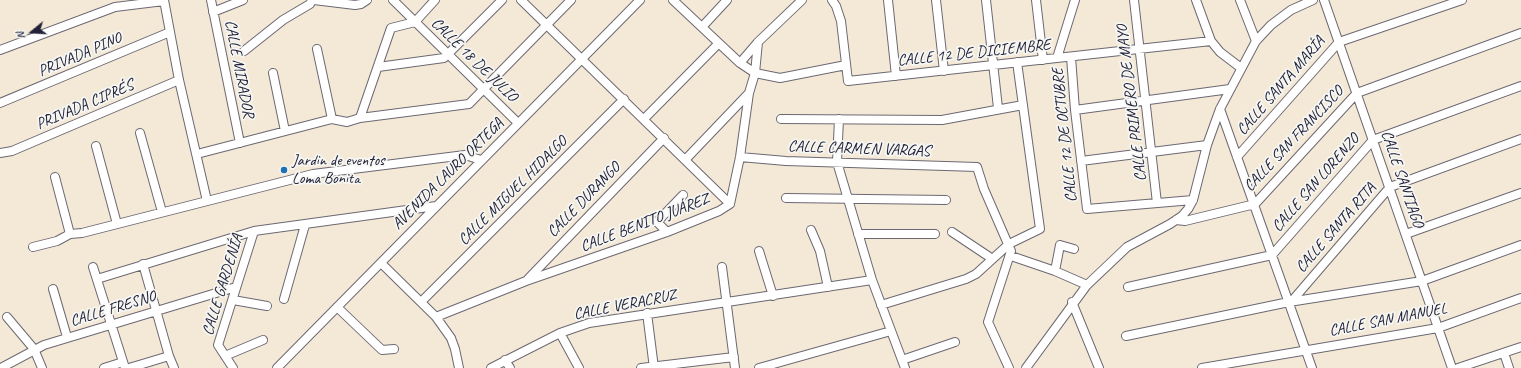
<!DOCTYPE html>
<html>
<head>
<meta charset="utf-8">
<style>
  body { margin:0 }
  #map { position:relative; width:1521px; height:368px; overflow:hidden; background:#f4e9d7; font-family:Caveat,sans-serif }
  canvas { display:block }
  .north { position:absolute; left:12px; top:12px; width:40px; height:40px; -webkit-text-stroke:3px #f6f6f2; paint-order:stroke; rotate:252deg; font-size:11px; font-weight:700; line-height:16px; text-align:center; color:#22223b }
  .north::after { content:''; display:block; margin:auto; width:14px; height:18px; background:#22223b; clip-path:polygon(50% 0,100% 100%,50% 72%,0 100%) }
</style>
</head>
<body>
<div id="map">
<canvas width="1521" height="368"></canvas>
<div class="north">N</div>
</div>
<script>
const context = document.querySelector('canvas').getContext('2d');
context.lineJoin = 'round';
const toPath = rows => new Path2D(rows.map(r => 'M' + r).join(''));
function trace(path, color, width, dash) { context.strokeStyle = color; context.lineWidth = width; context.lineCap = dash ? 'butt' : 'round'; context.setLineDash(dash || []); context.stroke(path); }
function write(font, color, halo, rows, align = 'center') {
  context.font = font + ' Caveat,sans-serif'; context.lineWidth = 3.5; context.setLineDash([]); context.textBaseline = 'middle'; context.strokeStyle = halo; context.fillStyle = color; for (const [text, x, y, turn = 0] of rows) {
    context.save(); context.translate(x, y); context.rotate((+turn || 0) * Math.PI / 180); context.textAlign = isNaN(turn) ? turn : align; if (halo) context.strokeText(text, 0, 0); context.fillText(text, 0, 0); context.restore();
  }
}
const minor = toPath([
  [164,0,179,80,207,201],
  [211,0,240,143],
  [314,0,355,5,361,4,367,0],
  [393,0,518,123],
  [521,0,730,204],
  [673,0,740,63,755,73,780,78,846,65],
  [832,0,836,6,841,21,848,81,1211,41],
  [888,0,896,76],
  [936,0,944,71],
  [986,0,998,108],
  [1036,0,1043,60],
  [1134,0,1157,203],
  [1196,0,1211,41,1220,52,1241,68],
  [1240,0,1256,41],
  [1324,0,1452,368],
  [213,12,243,0],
  [702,27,727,0],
  [317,49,332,119],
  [0,50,115,7,164,1],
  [244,51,283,20,310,4,312,0],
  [1071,57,1075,110,1087,209,1193,200],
  [1057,58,1075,0],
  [740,63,758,42,802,0],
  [378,67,444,58,502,0],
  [273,73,285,131],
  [0,103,170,32],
  [1220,109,1312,368],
  [1075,110,1230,89],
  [360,118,391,28,415,22,435,0],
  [644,119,718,44],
  [781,119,942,120,1023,105],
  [839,119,837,162,872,280,905,368],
  [140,133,162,212],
  [96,146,117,224],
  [0,153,12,151,179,80],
  [197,154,332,119,347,122,360,118,469,104,571,0],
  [740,157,786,161,977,167,984,189,1011,251,988,322,1009,368],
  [1237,157,1339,42,1462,0],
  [685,160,749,93],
  [1081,161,1207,145],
  [55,177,70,234],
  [786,198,946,200],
  [1176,220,1185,221,1255,204,1357,93,1521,33],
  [811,230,820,251,828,287],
  [667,232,657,222,683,195],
  [952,232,991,258],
  [858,234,935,234],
  [1406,234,1521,193],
  [33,247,57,241,70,234,82,233,313,174,465,155,481,160],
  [759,251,773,296],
  [1011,256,1055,271,1087,285],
  [381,263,436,317,451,338,455,349,459,368],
  [143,264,169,356,174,368],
  [93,267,125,368],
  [722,267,735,368],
  [1055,271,1060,245,1074,249],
  [97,279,254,231,436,206],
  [528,279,664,138],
  [1128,287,1272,255,1373,140,1521,86],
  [53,289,67,337],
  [284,299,305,225],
  [233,300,267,306],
  [421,302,624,99],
  [1072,302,1099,368],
  [1291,302,1390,187,1521,139],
  [881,305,966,279,976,274,1009,244,1040,229,1017,62],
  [337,307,382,350,394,349],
  [647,313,654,368],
  [7,317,34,349,42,368],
  [436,317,526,281,667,232,719,211,730,204,740,157,749,93,755,73,758,42],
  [560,333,579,368],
  [1126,336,1289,302,1422,281,1521,245],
  [1504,353,1509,368],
  [225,356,263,340],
  [505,360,510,368],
  [902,360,955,342],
  [1,368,44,345,236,287],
  [104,368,123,362],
  [129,368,169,356],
  [233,368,218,345,254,231],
  [277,368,640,0],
  [491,368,560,333,589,323,872,280],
  [641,368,734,357],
  [759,368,891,331],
  [1026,368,1087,285,1127,247,1170,224,1182,216,1188,209,1193,200,1207,145,1220,109,1256,41,1271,25,1291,10,1313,0],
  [1202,368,1438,328,1521,298],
  [1458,368,1521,347]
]);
const markers = [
  [284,170,4,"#1f6fb2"]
];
const streetNames = [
  ["CALLE 12 DE DICIEMBRE",974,53,-6],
  ["PRIVADA PINO",80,55,-23],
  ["CALLE 18 DE JULIO",474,60,44],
  ["CALLE MIRADOR",239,69,79],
  ["CALLE SANTA MARÍA",1281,86,-49],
  ["CALLE PRIMERO DE MAYO",1132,103,-97],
  ["PRIVADA CIPRÉS",85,105,-23],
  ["CALLE 12 DE OCTUBRE",1065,135,-96],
  ["CALLE SAN FRANCISCO",1294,139,-47],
  ["CALLE CARMEN VARGAS",859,149,2],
  ["AVENIDA LAURO ORTEGA",448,174,-45],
  ["CALLE SANTIAGO",1402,179,71],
  ["CALLE SAN LORENZO",1316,183,-49],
  ["CALLE MIGUEL HIDALGO",513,191,-45],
  ["CALLE DURANGO",584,200,-46],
  ["CALLE BENITO JUÁREZ",645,223,-21],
  ["CALLE SANTA RITA",1336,228,-49],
  ["CALLE GARDENÍA",223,285,-73],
  ["CALLE VERACRUZ",625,305,-11],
  ["CALLE FRESNO",113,309,-17],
  ["CALLE SAN MANUEL",1388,320,-11]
];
const poiNames = [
  ["Jardin de eventos",292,161],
  ["Loma Bonita",292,179]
];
trace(minor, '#6c6872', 10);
trace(minor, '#fff', 8);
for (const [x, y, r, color] of markers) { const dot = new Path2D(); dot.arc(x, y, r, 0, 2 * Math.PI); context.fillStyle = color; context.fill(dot); trace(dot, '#f6f6f2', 1.5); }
write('16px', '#22223b', '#f6f6f2', streetNames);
write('16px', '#22223b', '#f6f6f2', poiNames, 'left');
</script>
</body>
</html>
